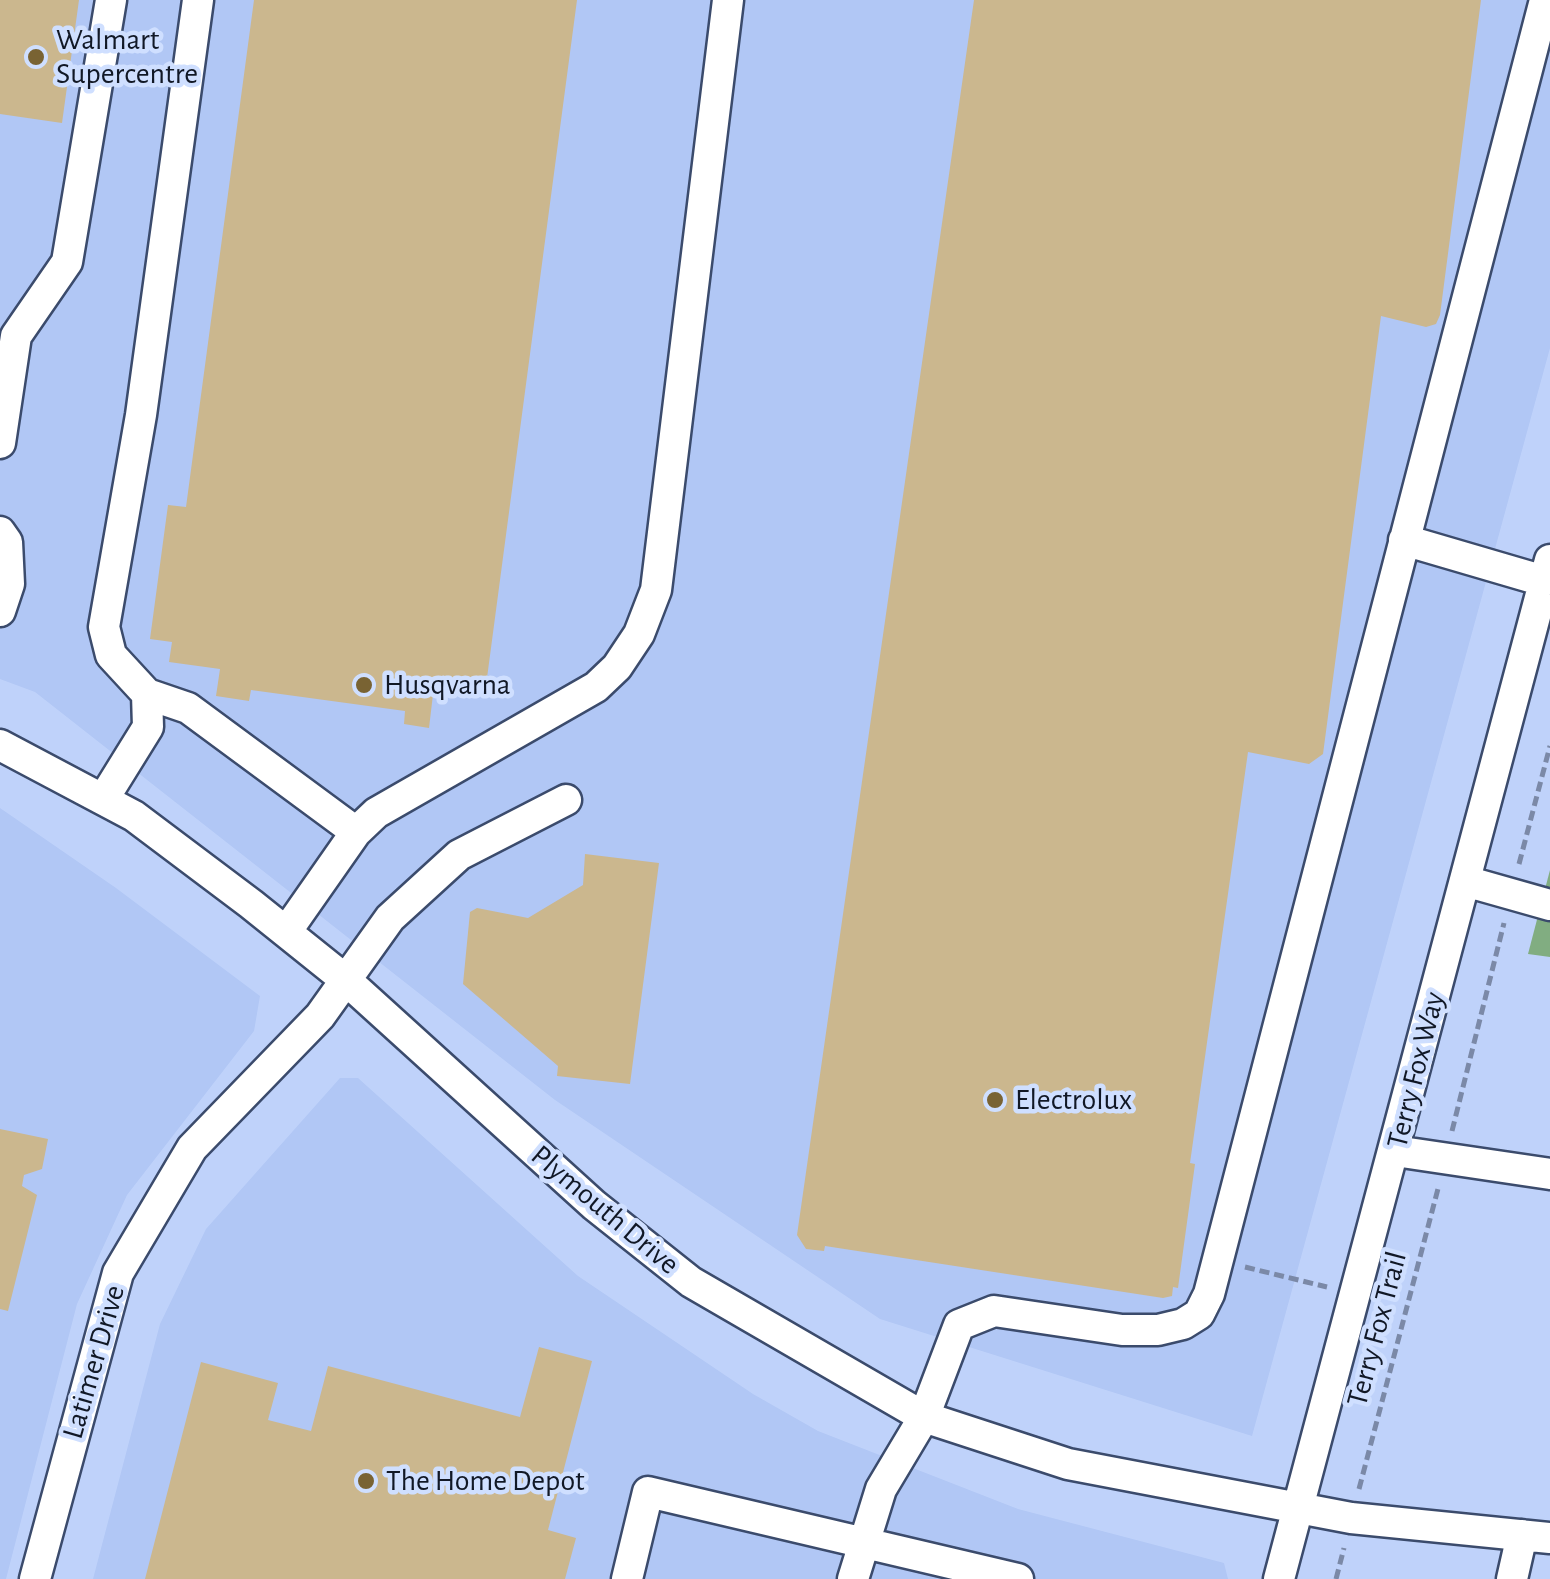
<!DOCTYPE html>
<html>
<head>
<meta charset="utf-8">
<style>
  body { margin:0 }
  canvas { display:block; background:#bfd2fa }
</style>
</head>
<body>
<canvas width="1550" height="1579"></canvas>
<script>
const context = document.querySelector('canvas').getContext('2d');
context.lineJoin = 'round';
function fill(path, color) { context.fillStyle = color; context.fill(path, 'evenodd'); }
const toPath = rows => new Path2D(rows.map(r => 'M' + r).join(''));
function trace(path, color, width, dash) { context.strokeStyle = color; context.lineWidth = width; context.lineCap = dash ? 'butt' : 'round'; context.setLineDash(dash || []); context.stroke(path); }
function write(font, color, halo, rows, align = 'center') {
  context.font = font + ' "Alegreya Sans",sans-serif'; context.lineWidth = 9; context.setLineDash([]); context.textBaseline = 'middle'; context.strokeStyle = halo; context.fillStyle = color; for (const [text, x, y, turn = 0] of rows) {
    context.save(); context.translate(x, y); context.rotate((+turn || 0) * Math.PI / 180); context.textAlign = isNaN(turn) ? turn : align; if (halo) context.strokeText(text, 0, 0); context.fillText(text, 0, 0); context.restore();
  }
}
const built = toPath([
  [0,0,1550,0,1550,348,1252,1436,880,1319,555,1100,35,692,0,679],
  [0,808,116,888,260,996,254,1031,127,1195,77,1304,6,1579,0,1579],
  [340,1078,358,1078,578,1276,753,1394,818,1431,1018,1509,1224,1563,1228,1579,93,1579,160,1324,206,1229]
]);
const green = toPath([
  [1550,870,1550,957,1528,954]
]);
const building = toPath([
  [0,0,79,0,62,123,0,114],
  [254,0,577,0,485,693,434,686,429,728,404,724,405,711,251,690,249,701,216,696,220,669,169,662,172,642,150,639,168,505,186,507],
  [974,0,1481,0,1440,315,1436,324,1426,327,1381,316,1323,754,1309,764,1248,752,1190,1163,1195,1164,1178,1288,1173,1287,1172,1296,1163,1298,825,1246,824,1251,806,1249,797,1235],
  [585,854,659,863,630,1084,557,1076,558,1066,463,984,470,912,477,908,528,918,583,885],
  [0,1129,48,1139,42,1169,24,1175,22,1186,37,1195,8,1311,0,1309],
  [539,1347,592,1361,548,1530,576,1538,565,1579,145,1579,201,1362,278,1383,268,1420,311,1431,328,1366,520,1417]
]);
const path = toPath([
  [1519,864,1550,746],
  [1452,1131,1504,923],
  [1245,1267,1327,1287],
  [1359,1489,1439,1185],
  [1336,1579,1344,1548]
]);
const minor = toPath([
  [0,443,16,336,67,262,111,0],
  [0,532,7,542,9,584,0,611],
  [1404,540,1544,581],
  [147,694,188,708,356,832],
  [0,745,134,816,251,904,347,981,594,1205,691,1282,924,1417,1068,1464,1351,1518,1550,1538],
  [104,798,148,727,147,694,111,655,104,627,141,415,198,0],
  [1465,881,1550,905],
  [286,932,356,832,376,813,596,687,617,667,639,634,656,590,728,0],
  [1395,1151,1550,1174],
  [35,1579,118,1273,192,1148,320,1016,390,918,459,855,566,800],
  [627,1579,648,1492,1018,1579],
  [853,1579,881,1489,924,1417,959,1325,994,1311,1122,1330,1158,1330,1183,1324,1199,1314,1209,1294,1545,0],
  [1279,1579,1550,560],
  [1512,1579,1522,1535]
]);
const markers = [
  [36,57,10,"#796333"],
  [364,685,10,"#796333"],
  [995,1100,10,"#796333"],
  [366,1481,10,"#796333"]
];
const poiNames = [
  ["Walmart",56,40],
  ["Supercentre",56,74],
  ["Husqvarna",384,685],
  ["Electrolux",1015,1100],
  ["The Home Depot",386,1481]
];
const streetNames = [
  ["Terry Fox Way",1416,1070,-76],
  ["Plymouth Drive",605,1210,40],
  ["Terry Fox Trail",1377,1329,-75],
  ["Latimer Drive",94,1362,-74]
];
fill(built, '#b1c7f5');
fill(green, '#81ad81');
fill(building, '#cbb78e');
trace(minor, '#3b4b6c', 35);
trace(path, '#7b89a7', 5, [10, 5]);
trace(minor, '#fff', 30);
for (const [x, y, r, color] of markers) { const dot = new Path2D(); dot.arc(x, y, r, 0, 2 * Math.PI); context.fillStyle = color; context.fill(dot); trace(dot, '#cfdfff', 4); }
write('30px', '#111826', '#cfdfff', poiNames, 'left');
write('30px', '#111826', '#cfdfff', streetNames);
</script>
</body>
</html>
